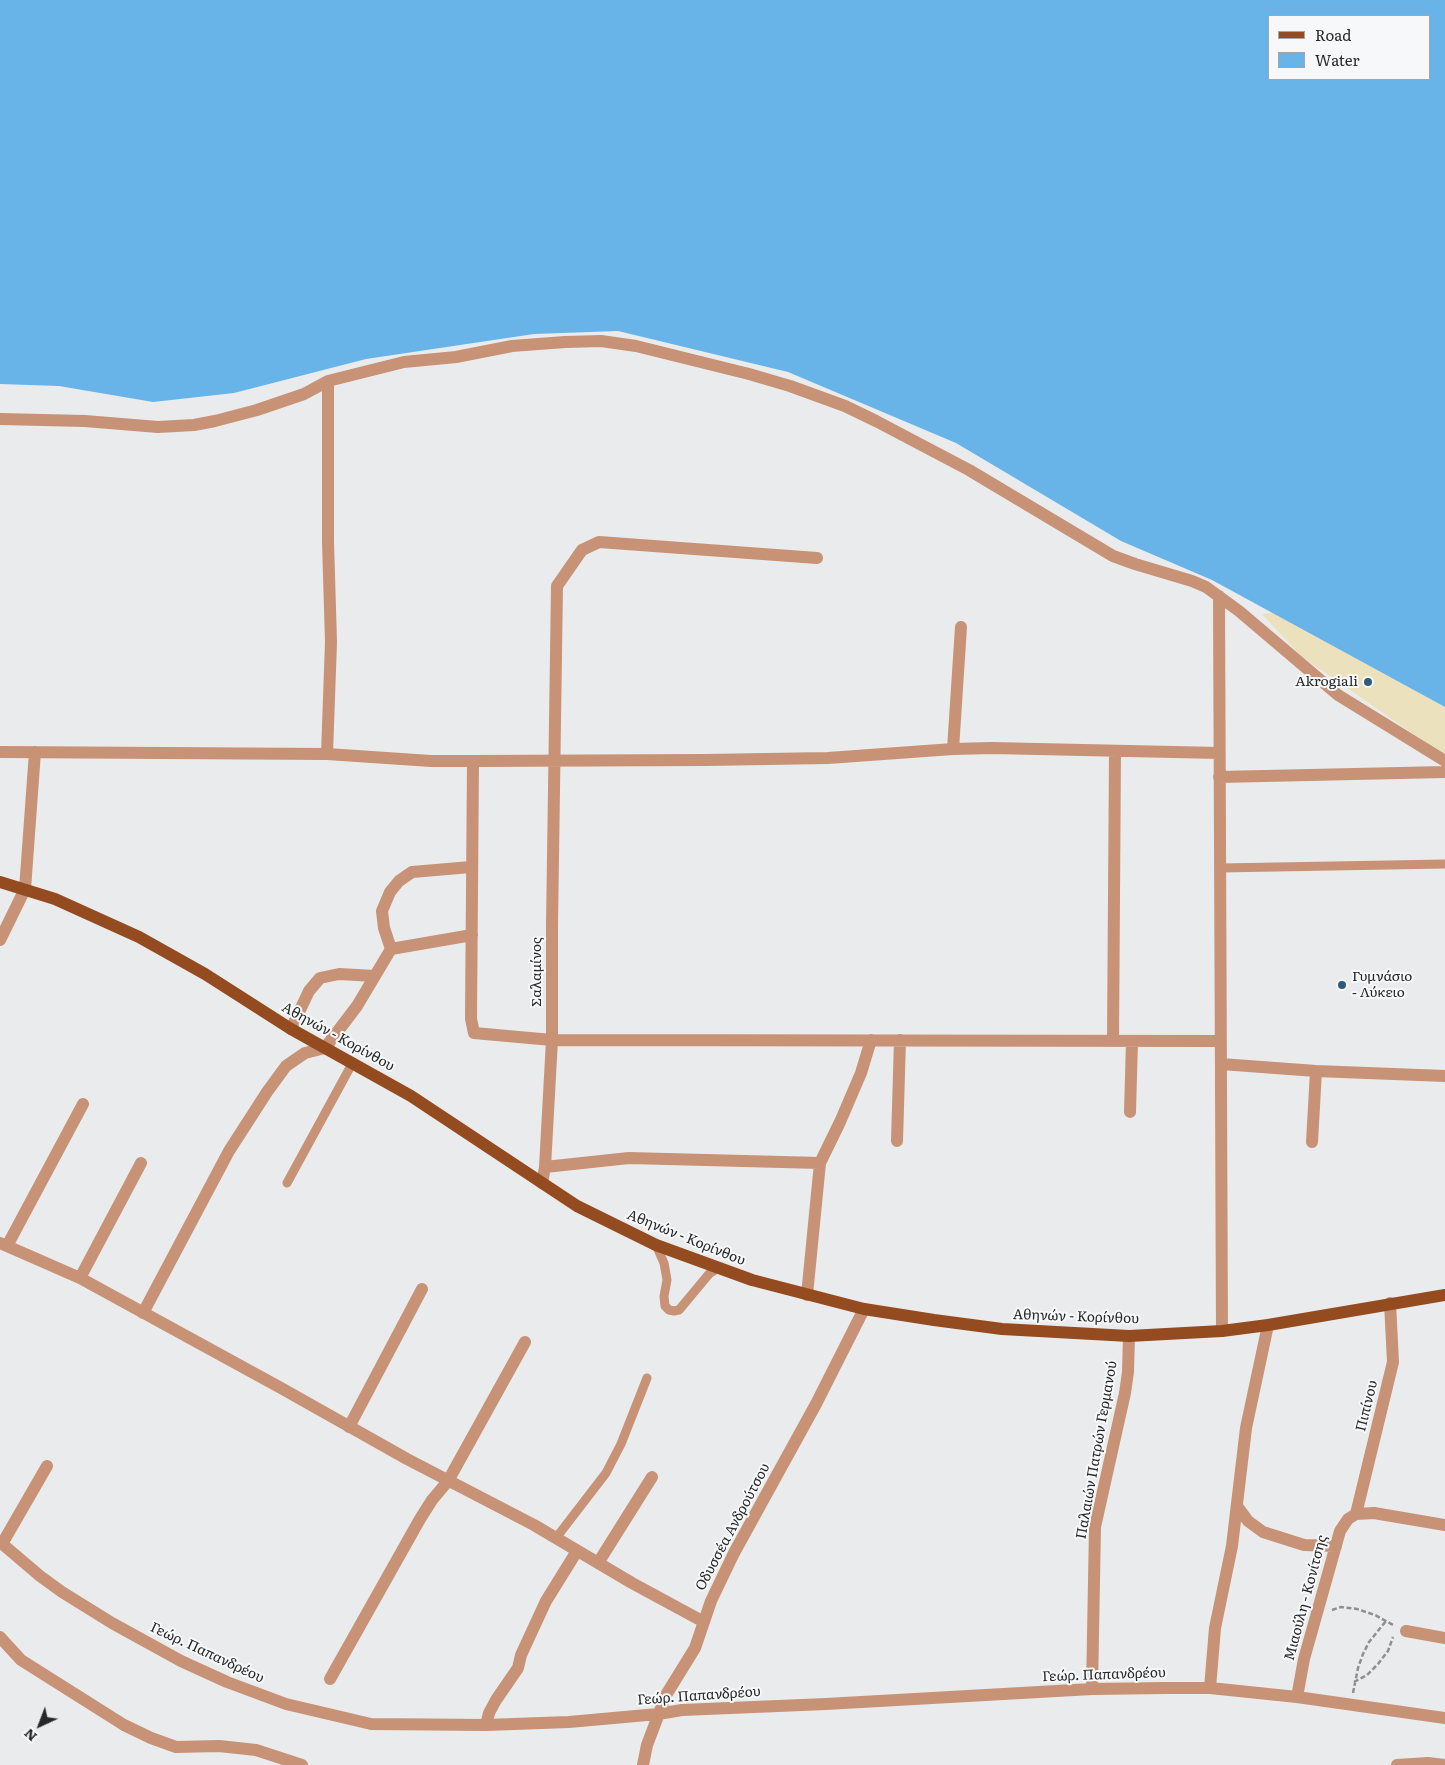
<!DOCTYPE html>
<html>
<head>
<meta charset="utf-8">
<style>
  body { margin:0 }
  #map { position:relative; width:1445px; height:1765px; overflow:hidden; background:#eaebec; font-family:Literata,serif }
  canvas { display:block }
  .legend { position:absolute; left:1268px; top:15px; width:162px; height:65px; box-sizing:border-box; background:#f7f8f9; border:1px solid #a4a5a6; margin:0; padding:6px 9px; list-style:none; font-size:15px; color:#282829 }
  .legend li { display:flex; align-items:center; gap:10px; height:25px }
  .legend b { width:25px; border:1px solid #a4a5a6 }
  .north { position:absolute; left:15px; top:1700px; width:50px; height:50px; -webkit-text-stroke:4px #f7f8f9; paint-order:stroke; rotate:223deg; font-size:14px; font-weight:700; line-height:20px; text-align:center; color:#282829 }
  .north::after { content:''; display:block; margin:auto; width:18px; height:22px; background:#282829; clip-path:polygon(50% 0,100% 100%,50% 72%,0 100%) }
</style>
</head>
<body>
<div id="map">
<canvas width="1445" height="1765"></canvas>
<ul class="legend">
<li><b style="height:6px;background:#944b1f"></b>Road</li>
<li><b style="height:14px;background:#68b4e8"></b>Water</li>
</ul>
<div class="north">N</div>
</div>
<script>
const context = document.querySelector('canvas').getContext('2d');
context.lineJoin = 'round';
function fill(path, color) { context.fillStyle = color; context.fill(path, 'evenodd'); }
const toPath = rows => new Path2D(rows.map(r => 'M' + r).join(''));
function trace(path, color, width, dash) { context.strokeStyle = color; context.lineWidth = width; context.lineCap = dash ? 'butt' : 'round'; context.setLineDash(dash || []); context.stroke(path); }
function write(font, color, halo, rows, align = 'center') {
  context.font = font + ' Literata,serif'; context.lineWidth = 4; context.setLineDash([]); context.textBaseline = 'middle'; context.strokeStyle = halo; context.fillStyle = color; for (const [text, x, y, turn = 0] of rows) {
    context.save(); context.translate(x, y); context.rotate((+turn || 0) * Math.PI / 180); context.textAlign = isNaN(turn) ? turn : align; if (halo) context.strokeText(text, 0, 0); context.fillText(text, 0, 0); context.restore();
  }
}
const sand = toPath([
  [1273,613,1445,707,1445,756,1301,656,1262,614]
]);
const water = toPath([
  [0,0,1445,0,1445,707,1212,580,1121,541,956,443,788,372,618,331,534,334,366,359,234,393,153,402,59,386,0,384],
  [1269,16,1429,16,1429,79,1269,79]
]);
const path = toPath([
  [1332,1610,1341,1607,1357,1609,1375,1615,1395,1626],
  [1354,1682,1367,1675,1378,1664,1388,1651,1393,1637],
  [1353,1693,1358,1668,1363,1654,1369,1642,1386,1621]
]);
const service = toPath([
  [1220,868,1445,864],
  [287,1183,353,1062],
  [656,1245,664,1263,667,1280,664,1296,665,1306,669,1310,674,1311,679,1310,709,1274,718,1268],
  [556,1538,606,1473,621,1444,647,1378]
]);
const minor = toPath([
  [0,419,85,421,158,427,194,425,215,421,257,410,304,394,328,381,404,362,456,357,512,346,565,342,601,341,636,346,749,374,790,386,845,406,876,421,969,470,1113,556,1135,564,1192,581,1206,587,1239,611,1338,695,1445,761],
  [1219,596,1222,1331],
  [953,749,961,627],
  [0,752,327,754,431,761,473,761,705,760,828,758,953,749,992,748,1219,753],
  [327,754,331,642,328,542,328,381],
  [473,761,471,1019,474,1033,552,1040,1220,1041],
  [1219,777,1445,772],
  [0,940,25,889,35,752],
  [391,949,384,928,382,911,390,892,399,881,412,872,471,867],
  [291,1029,309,991,320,978,339,974,374,976],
  [1113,1041,1115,751],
  [1221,1064,1316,1071,1445,1076],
  [1130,1112,1132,1041],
  [897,1141,900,1040],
  [1312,1142,1316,1071],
  [545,1167,629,1158,820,1163],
  [542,1183,545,1167,552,1040,552,925,557,586,582,550,599,542,817,558],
  [0,1243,80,1278,281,1388,407,1459,534,1525,632,1583,704,1622],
  [7,1246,83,1104],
  [80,1278,141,1163],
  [807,1295,820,1163,840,1122,861,1073,871,1040],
  [143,1313,229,1151,267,1092,286,1066,305,1053,325,1048,357,1006,391,949,472,935],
  [349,1427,422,1289],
  [1237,1506,1248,1521,1263,1532,1304,1545,1336,1546],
  [1356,1514,1393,1362,1390,1303],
  [0,1542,40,1576,62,1592,112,1623,181,1661,227,1682,286,1704,371,1724,486,1725,569,1722,658,1714,682,1710,826,1704,1092,1689,1165,1688,1210,1688,1297,1697,1445,1718],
  [2,1544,47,1466],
  [598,1563,652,1477],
  [1406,1631,1445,1638],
  [0,1637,21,1660,124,1725,151,1738,176,1747,219,1746,256,1750,302,1765],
  [330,1679,420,1519,432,1500,448,1481,525,1342],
  [1210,1688,1215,1628,1232,1546,1246,1428,1268,1325],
  [1092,1689,1095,1527,1125,1393,1128,1372,1129,1336],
  [1297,1697,1304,1659,1340,1531,1348,1519,1356,1514,1374,1513,1445,1525],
  [486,1725,489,1713,496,1700,518,1668,521,1655,546,1601,577,1551],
  [643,1765,647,1745,666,1695,695,1648,711,1601,734,1553,816,1404,864,1309],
  [1397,1765,1428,1763,1445,1765]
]);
const primary = toPath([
  [0,882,55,899,139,937,205,974,291,1029,411,1096,577,1206,656,1245,752,1280,864,1309,934,1320,1002,1329,1129,1336,1222,1331,1268,1325,1445,1295]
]);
const markers = [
  [1368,682,5,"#2b5c7a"],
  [1342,985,5,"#2b5c7a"]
];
const poiNames = [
  ["Akrogiali",1358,682],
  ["Γυμνάσιο",1352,977,"left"],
  ["- Λύκειο",1352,993,"left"]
];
const streetNames = [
  ["Σαλαμίνος",537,972,-90],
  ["Αθηνών - Κορίνθου",338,1037,29],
  ["Αθηνών - Κορίνθου",686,1238,22],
  ["Αθηνών - Κορίνθου",1076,1317,2],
  ["Πιπίνου",1367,1406,-76],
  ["Παλαιών Πατρών Γερμανού",1097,1450,-80],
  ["Οδυσσέα Ανδρούτσου",733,1527,-62],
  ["Μιαούλη - Κονίτσης",1306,1598,-75],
  ["Γεώρ. Παπανδρέου",207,1653,25],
  ["Γεώρ. Παπανδρέου",1104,1675,-2],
  ["Γεώρ. Παπανδρέου",699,1696,-4]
];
fill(sand, '#ebe1bc');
fill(water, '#68b4e8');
trace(path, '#8e8f90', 2.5, [5, 2.5]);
trace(service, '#c79276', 9);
trace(minor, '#c79276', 12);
trace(primary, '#944b1f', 12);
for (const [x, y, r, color] of markers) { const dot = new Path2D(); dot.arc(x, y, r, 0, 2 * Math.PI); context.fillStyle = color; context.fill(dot); trace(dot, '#f7f8f9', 2); }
write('14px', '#282829', '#f7f8f9', poiNames, 'right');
write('14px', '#282829', '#f7f8f9', streetNames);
</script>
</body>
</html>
